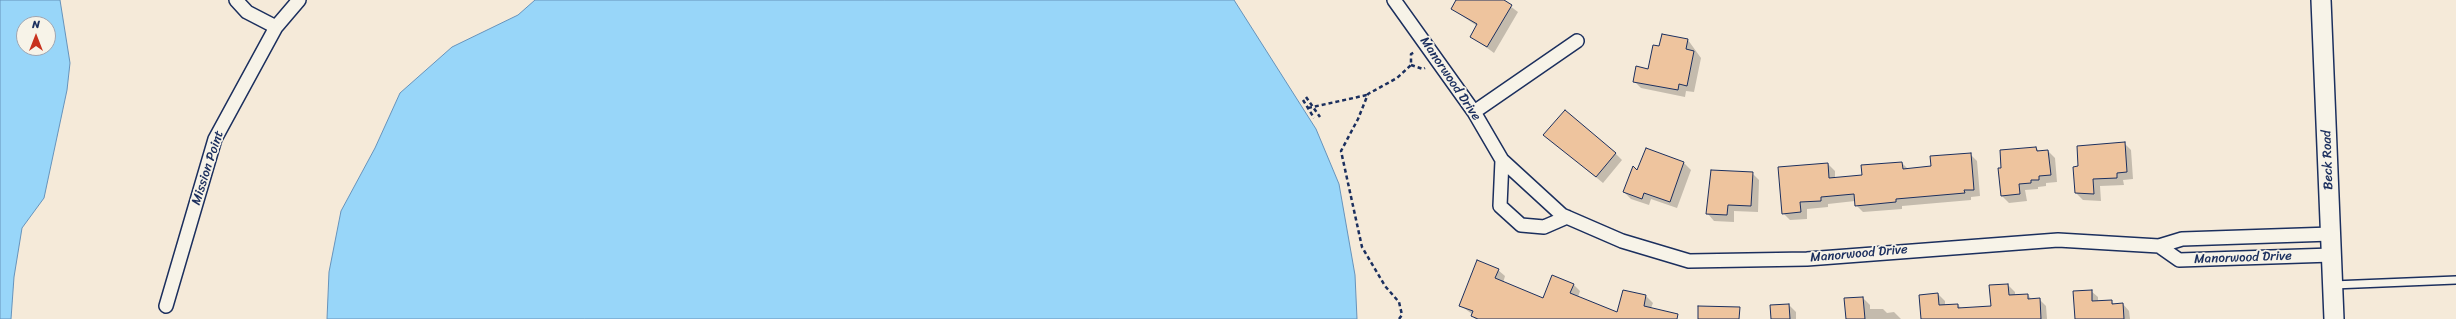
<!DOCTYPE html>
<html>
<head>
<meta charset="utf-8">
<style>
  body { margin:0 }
  #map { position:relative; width:2456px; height:319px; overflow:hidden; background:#f5ead9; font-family:Sriracha,sans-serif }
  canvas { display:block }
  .north { position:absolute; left:16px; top:16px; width:40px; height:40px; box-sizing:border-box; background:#f7f3e8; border:1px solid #9fa5b1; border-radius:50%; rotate:0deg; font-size:11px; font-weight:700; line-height:16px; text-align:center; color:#1b2f5e }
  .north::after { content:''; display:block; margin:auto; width:14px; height:18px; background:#c8321e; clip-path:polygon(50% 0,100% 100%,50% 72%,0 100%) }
</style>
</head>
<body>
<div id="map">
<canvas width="2456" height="319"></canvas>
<div class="north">N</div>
</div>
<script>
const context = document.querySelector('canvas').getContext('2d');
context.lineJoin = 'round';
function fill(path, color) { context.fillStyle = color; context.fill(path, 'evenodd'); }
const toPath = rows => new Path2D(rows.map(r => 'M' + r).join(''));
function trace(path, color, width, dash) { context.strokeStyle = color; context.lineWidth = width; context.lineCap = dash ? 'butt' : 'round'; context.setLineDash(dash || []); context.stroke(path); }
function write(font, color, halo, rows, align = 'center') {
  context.font = font + ' Sriracha,sans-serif'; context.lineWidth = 3.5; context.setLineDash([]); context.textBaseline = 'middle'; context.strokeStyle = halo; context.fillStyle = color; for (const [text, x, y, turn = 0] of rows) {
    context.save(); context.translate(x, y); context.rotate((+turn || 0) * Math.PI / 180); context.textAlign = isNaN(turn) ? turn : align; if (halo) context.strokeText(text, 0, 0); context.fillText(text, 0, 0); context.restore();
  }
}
const water = toPath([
  [0,0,60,0,70,63,67,90,44,198,22,228,14,277,11,319,0,319,0,0],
  [24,24,48,24,48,48,24,48,24,24],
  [535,0,1234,0,1316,129,1339,184,1355,275,1357,319,327,319,329,272,341,211,375,148,400,93,452,47,518,15,535,0]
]);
const shadow = toPath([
  [1458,0,1502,0,1518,12,1494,53,1471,36,1477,26,1452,9],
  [1688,40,1701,58,1694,92,1686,91,1685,97,1641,88,1634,81,1649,70,1660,47],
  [1545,135,1615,153,1622,160,1603,183],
  [2124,143,2131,150,2133,179,2123,180,2124,185,2100,186,2101,201,2083,200,2076,193,2079,167],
  [2036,148,2040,152,2048,151,2055,158,2057,182,2046,183,2046,186,2038,187,2038,189,2025,190,2027,201,2009,203,2002,196],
  [1646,149,1684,163,1691,170,1677,208,1651,199,1649,205,1631,199,1624,192,1638,172],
  [1970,154,1977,161,1980,196,1971,197,1971,200,1902,206,1902,209,1863,212,1856,205,1855,201,1828,204,1828,207,1807,209,1807,219,1790,220,1783,213,1828,164,1835,171,1835,178,1863,176,1902,163,1908,169,1932,167],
  [1752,173,1759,180,1758,212,1734,211,1734,222,1714,221,1708,214],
  [1498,270,1505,276,1503,283,1544,299,1573,284,1580,291,1578,297,1600,319,1475,319,1472,314,1460,305],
  [2008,285,2015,292,2015,296,2028,295,2032,300,2039,299,2046,306,2047,319,1922,319,1938,294,1945,301,1945,306,1958,305,1962,309,1992,307],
  [2091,291,2098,297,2098,302,2111,301,2115,305,2123,304,2129,311,2130,319,2076,319],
  [1646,296,1653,303,1651,308,1677,319,1617,319],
  [1863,298,1870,305,1870,309,1883,309,1887,313,1894,312,1901,319,1847,319],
  [1789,305,1796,312,1796,319,1772,319]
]);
const building = toPath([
  [1456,0,1504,0,1512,5,1487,47,1470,37,1477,24,1451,9,1456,0],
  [1662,34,1688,39,1686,49,1694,51,1687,86,1679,84,1678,90,1633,82,1636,66,1648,69,1653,45,1659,46,1662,34],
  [1565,110,1616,153,1596,177,1543,135,1565,110],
  [2125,142,2127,172,2117,173,2117,178,2093,179,2094,194,2075,193,2073,167,2078,166,2077,146,2125,142],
  [2036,147,2037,151,2048,150,2051,175,2039,176,2039,180,2031,180,2031,183,2019,184,2020,194,2001,196,1998,168,2001,168,2000,150,2036,147],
  [1646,148,1684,162,1670,202,1644,193,1642,199,1623,192,1633,166,1637,170,1646,148],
  [1971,153,1974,190,1964,190,1965,193,1896,199,1896,202,1855,206,1854,194,1821,197,1821,201,1800,202,1801,212,1782,214,1778,167,1828,163,1829,178,1862,175,1861,165,1902,162,1903,169,1931,166,1930,156,1971,153],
  [1711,170,1753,172,1751,206,1728,205,1727,215,1706,214,1711,170],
  [1477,260,1499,269,1495,278,1543,298,1552,275,1574,284,1570,293,1617,312,1623,290,1646,295,1644,306,1678,314,1677,319,1478,319,1471,316,1473,311,1459,306,1477,260],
  [2008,284,2009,295,2028,294,2028,299,2040,298,2041,319,1921,319,1919,295,1938,293,1939,305,1958,304,1958,308,1991,306,1989,285,2008,284],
  [2092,290,2092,301,2112,300,2112,304,2123,303,2124,319,2075,319,2073,291,2092,290],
  [1863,297,1865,319,1846,319,1844,298,1863,297],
  [1789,304,1790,319,1771,319,1770,305,1789,304],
  [1698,306,1740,307,1739,319,1698,319,1698,306]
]);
const path = toPath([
  [1411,65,1423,69,1425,68],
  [1306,97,1320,117],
  [1303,100,1314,118],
  [1308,108,1367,95],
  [1399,319,1402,315,1399,302,1385,286,1362,247,1341,151,1358,119,1368,94,1397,78,1411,65,1411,54,1415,52]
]);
const lane = toPath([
  [2333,285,2456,280]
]);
const street = toPath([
  [236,0,247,12,276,27],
  [1394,0,1474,112,1502,160,1562,215,1622,241,1689,261,1807,259,2058,240,2159,246],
  [1474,112,1577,41],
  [1502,160,1500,206,1521,225,1544,227,1567,217],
  [2331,234,2182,239,2159,246,2179,260,2332,255],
  [166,306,215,139,276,27,299,0]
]);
const secondary = toPath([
  [2321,0,2334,319]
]);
const streetNames = [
  ["Manorwood Drive",1450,79,56],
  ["Beck Road",2328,160,-92],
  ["Mission Point",208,168,-72],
  ["Manorwood Drive",1859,254,-5],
  ["Manorwood Drive",2243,258,-2]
];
fill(water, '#98d6f9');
trace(water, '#6693bb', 1);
fill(shadow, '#0003');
fill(building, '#eec49e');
trace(building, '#1b2f5e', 1);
trace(lane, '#1b2f5e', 10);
trace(street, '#1b2f5e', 16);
trace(secondary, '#1b2f5e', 22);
trace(path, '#1b2f5e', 2.5, [4, 3]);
trace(lane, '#f7f3e8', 7);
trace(street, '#f7f3e8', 13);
trace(secondary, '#f7f3e8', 19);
write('13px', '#1b2f5e', '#f7f3e8', streetNames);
</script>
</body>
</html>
